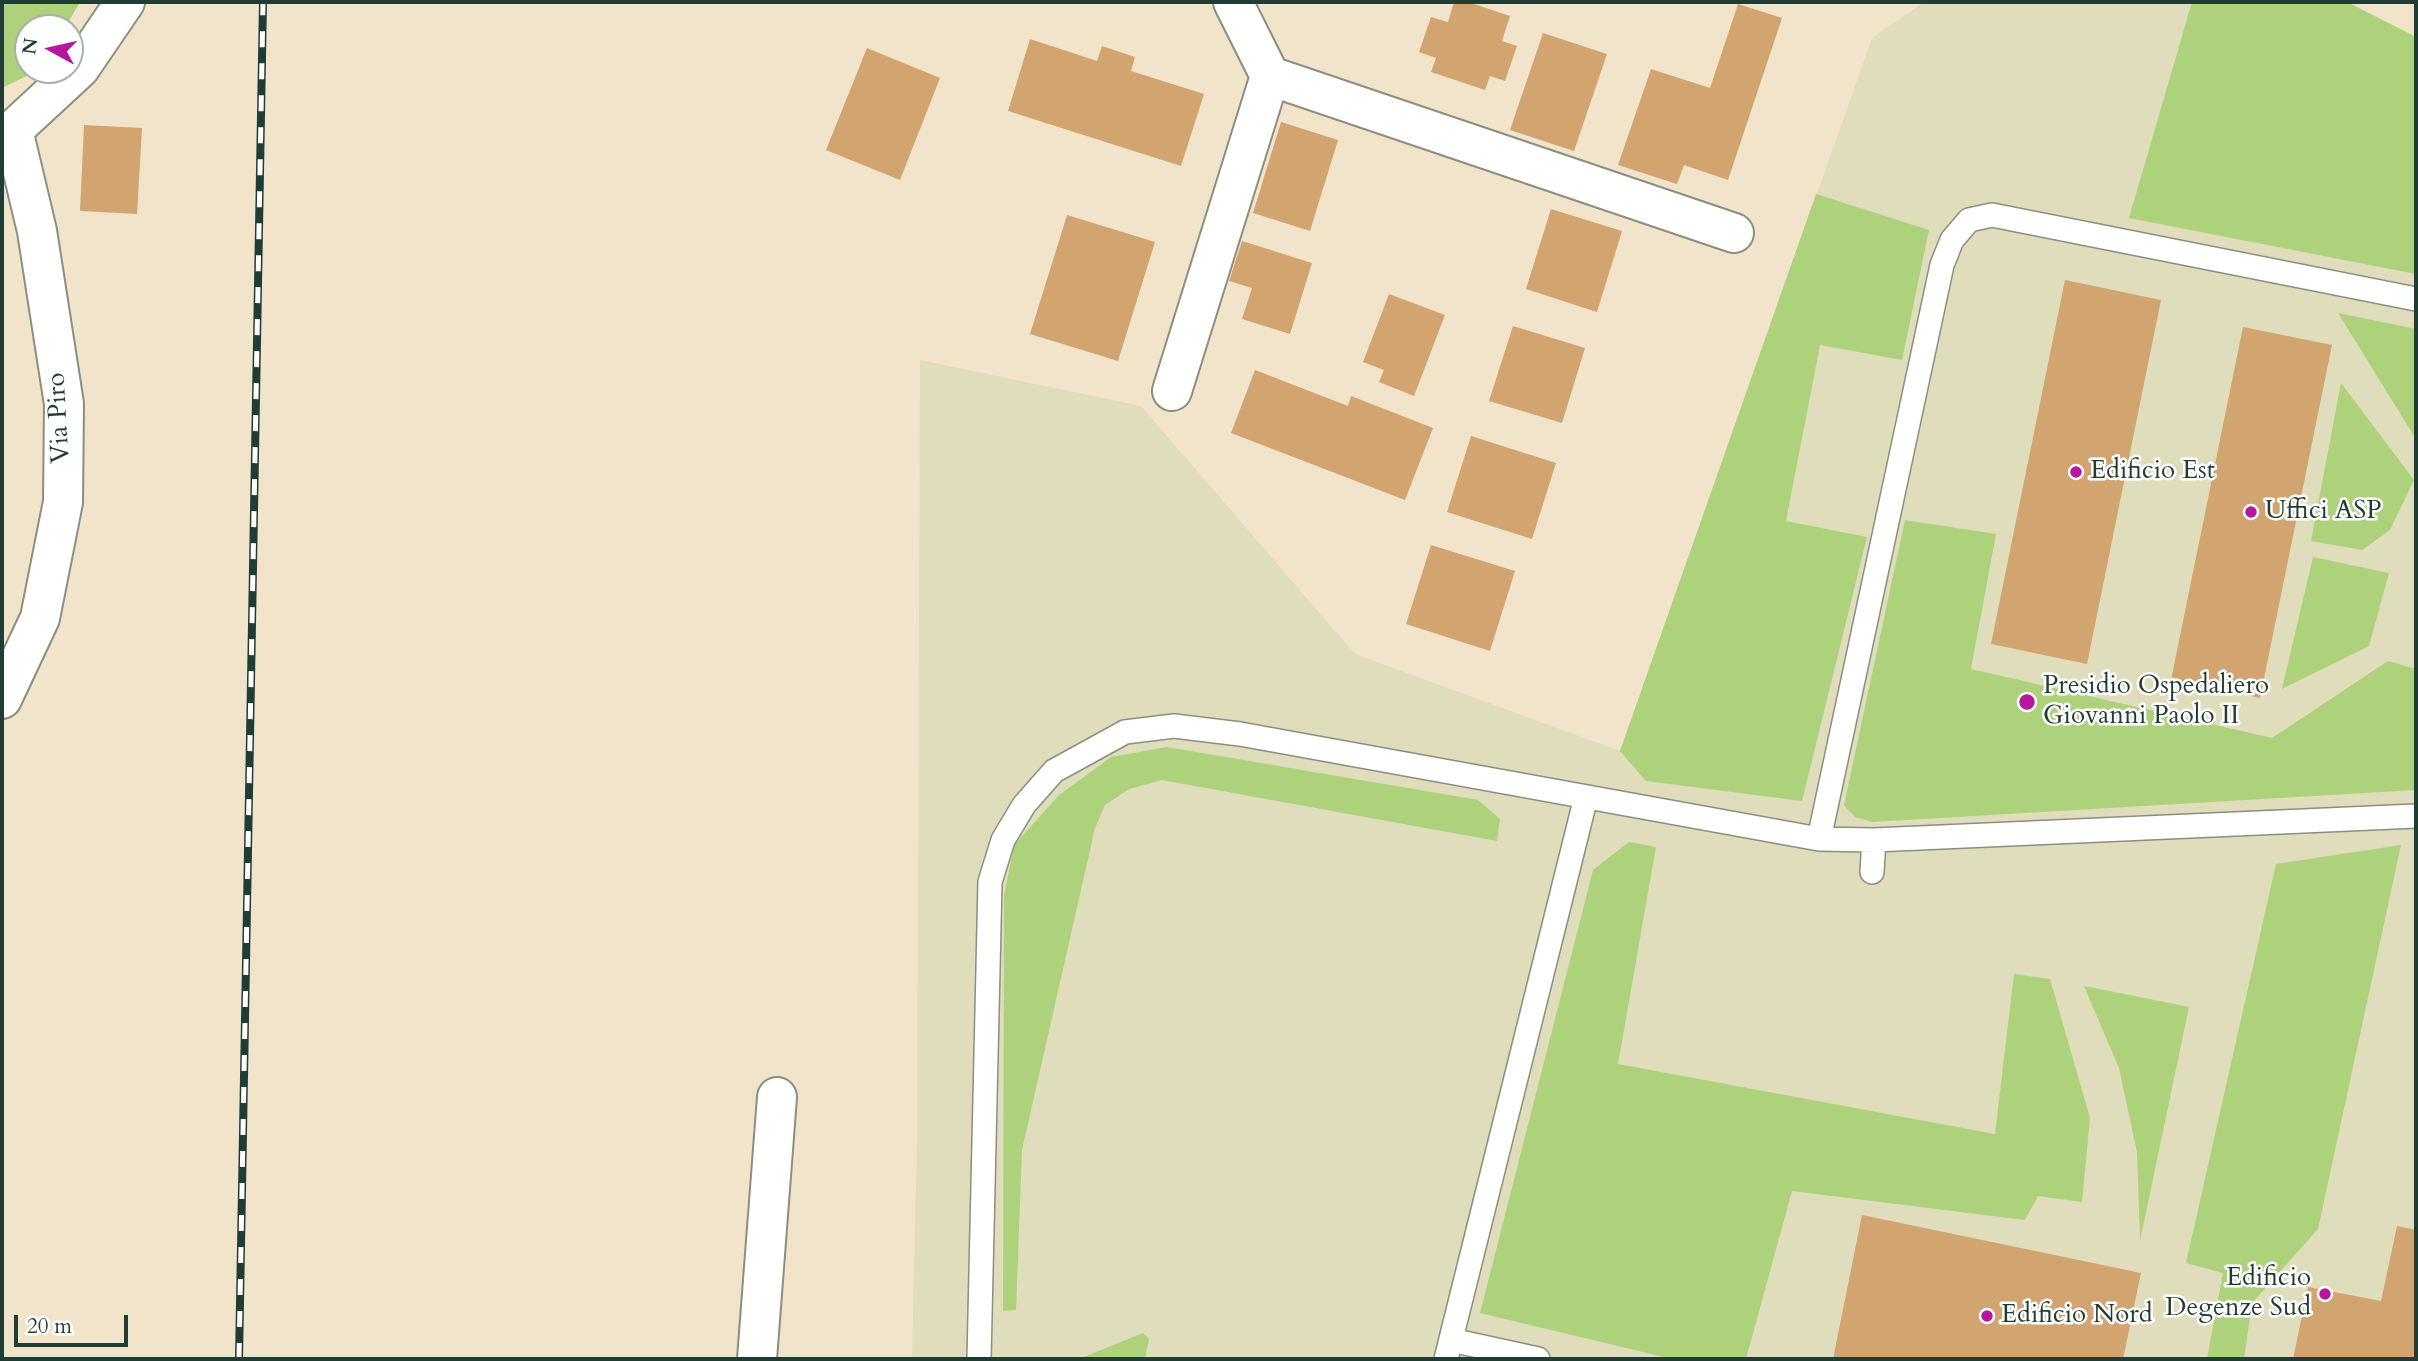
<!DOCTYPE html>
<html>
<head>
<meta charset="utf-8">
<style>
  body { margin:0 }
  #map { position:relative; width:2418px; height:1361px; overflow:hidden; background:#f2e4ca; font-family:Cardo,serif }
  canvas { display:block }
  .frame { position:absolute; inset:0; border:4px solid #1f3d34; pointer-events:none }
  .north { position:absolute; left:14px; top:14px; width:70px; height:70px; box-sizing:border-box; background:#fff; border:2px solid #a5b1ae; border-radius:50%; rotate:278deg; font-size:19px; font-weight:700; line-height:28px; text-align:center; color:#1f3d34 }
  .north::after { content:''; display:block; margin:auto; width:24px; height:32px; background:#b5179e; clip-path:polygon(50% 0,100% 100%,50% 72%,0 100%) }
  .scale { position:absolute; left:14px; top:1315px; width:114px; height:32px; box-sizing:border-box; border:4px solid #1f3d34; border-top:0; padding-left:9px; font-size:21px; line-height:24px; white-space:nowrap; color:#1f3d34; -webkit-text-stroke:5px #fff; paint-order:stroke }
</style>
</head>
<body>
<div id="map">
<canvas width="2418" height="1361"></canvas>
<div class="frame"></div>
<div class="north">N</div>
<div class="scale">20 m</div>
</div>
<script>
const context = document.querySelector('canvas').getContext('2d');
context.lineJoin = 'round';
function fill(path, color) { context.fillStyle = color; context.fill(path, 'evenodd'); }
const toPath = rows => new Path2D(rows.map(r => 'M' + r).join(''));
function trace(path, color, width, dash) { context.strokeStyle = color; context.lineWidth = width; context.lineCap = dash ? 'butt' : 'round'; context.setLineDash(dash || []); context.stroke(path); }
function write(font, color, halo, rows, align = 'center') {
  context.font = font + ' Cardo,serif'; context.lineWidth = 5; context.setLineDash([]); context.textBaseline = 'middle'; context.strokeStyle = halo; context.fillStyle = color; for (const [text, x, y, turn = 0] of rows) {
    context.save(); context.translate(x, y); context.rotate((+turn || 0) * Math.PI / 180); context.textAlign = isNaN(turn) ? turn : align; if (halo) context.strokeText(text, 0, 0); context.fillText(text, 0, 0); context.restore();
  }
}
const built = toPath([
  [1924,2,2347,2,2416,37,2416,1359,912,1359,917,1142,920,360,1141,406,1355,654,1620,751,1872,38]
]);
const green = toPath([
  [2,2,80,2,65,28,28,28,28,70,39,70,2,88],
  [2192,2,2347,2,2416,37,2416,274,2129,218],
  [1816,194,1929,230,1902,360,1820,345,1786,521,1867,537,1802,801,1646,781,1620,751],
  [2338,313,2416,329,2416,439],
  [2341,383,2414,480,2390,530,2362,550,2311,541],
  [1905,520,1996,534,1971,669,2272,738,2388,661,2416,669,2416,790,1872,822,1855,817,1844,805],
  [2313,557,2389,573,2369,646,2282,689],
  [1167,747,1478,800,1500,819,1497,841,1162,780,1129,789,1105,805,1095,828,1022,1150,1016,1310,1003,1311,1004,896,1014,845,1059,795,1111,757],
  [1629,842,1656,847,1618,1064,1995,1134,2014,974,2050,979,2090,1118,2082,1202,2038,1196,2025,1220,1792,1191,1746,1359,1672,1359,1480,1313,1593,870],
  [2401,845,2318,1229,2252,1303,2244,1359,2207,1359,2223,1273,2186,1263,2276,864],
  [2084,986,2189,1007,2140,1241,2137,1152,2119,1068],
  [1143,1333,1149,1339,1145,1359,1079,1359]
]);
const building = toPath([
  [1454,2,1468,2,1510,16,1502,41,1517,46,1505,81,1490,76,1485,90,1431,72,1436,58,1419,52,1431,17,1448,22],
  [1738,4,1782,18,1728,180,1684,165,1677,184,1618,165,1651,69,1710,88],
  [1543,33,1607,54,1574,151,1510,130],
  [1030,39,1097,61,1102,46,1135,57,1131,71,1204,94,1181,166,1008,111],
  [867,48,940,78,900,180,826,150],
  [1281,122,1338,140,1310,231,1253,213],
  [84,125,142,128,137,214,80,211],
  [1551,209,1622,231,1597,312,1526,289],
  [1067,215,1155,242,1118,361,1030,334],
  [1242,241,1312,263,1290,334,1242,319,1252,288,1229,281],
  [2065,280,2161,300,2087,664,1991,644],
  [1389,294,1445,315,1414,396,1379,382,1384,370,1363,362],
  [1513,326,1585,348,1562,423,1489,401],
  [2243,327,2332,345,2260,698,2171,680],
  [1255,370,1348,406,1351,396,1433,428,1405,500,1231,433],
  [1471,436,1556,463,1532,539,1447,512],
  [1431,545,1515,571,1490,651,1406,624],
  [1862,1215,2141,1273,2123,1359,1833,1359],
  [2397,1226,2416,1230,2416,1359,2293,1359,2308,1287,2381,1301]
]);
const service = toPath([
  [1819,839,1942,265,1952,240,1969,220,1992,215,2416,299],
  [1872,872,1874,840],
  [1451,1340,1538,1359],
  [979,1359,990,882,1003,840,1024,805,1054,771,1125,732,1174,726,1240,734,1819,839,1874,840,2416,816],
  [1446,1359,1586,797]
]);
const minor = toPath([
  [1270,76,1734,233],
  [13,130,80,68,125,2],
  [1172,391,1270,76,1233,2],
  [2,699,40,618,63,502,64,404,37,231,13,130],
  [757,1359,777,1097]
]);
const rail = toPath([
  [239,1359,263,2]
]);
const markers = [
  [2076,472,7,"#b5179e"],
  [2251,512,7,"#b5179e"],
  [2027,702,9,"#b5179e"],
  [2325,1294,7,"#b5179e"],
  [1987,1316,7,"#b5179e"]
];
const streetNames = [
  ["Via Piro",60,418,-93]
];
const poiNames = [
  ["Edificio Est",2090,472],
  ["Uffici ASP",2265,512],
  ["Presidio Ospedaliero",2043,687],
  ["Giovanni Paolo II",2043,717],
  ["Edificio",2311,1279,"right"],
  ["Degenze Sud",2311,1309,"right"],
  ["Edificio Nord",2001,1316]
];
fill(built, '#dfddbb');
fill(green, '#aed27b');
fill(building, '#d1a470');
trace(service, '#88907f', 26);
trace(minor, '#88907f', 42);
trace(service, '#fff', 23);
trace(minor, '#fff', 38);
trace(rail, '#1f3d34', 8);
trace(rail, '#fff', 5, [16]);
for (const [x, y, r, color] of markers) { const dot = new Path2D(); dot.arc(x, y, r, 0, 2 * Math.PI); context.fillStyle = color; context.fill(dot); trace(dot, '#fff', 2.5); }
write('26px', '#1f3d34', '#fff', streetNames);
write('26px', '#1f3d34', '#fff', poiNames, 'left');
</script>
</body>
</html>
